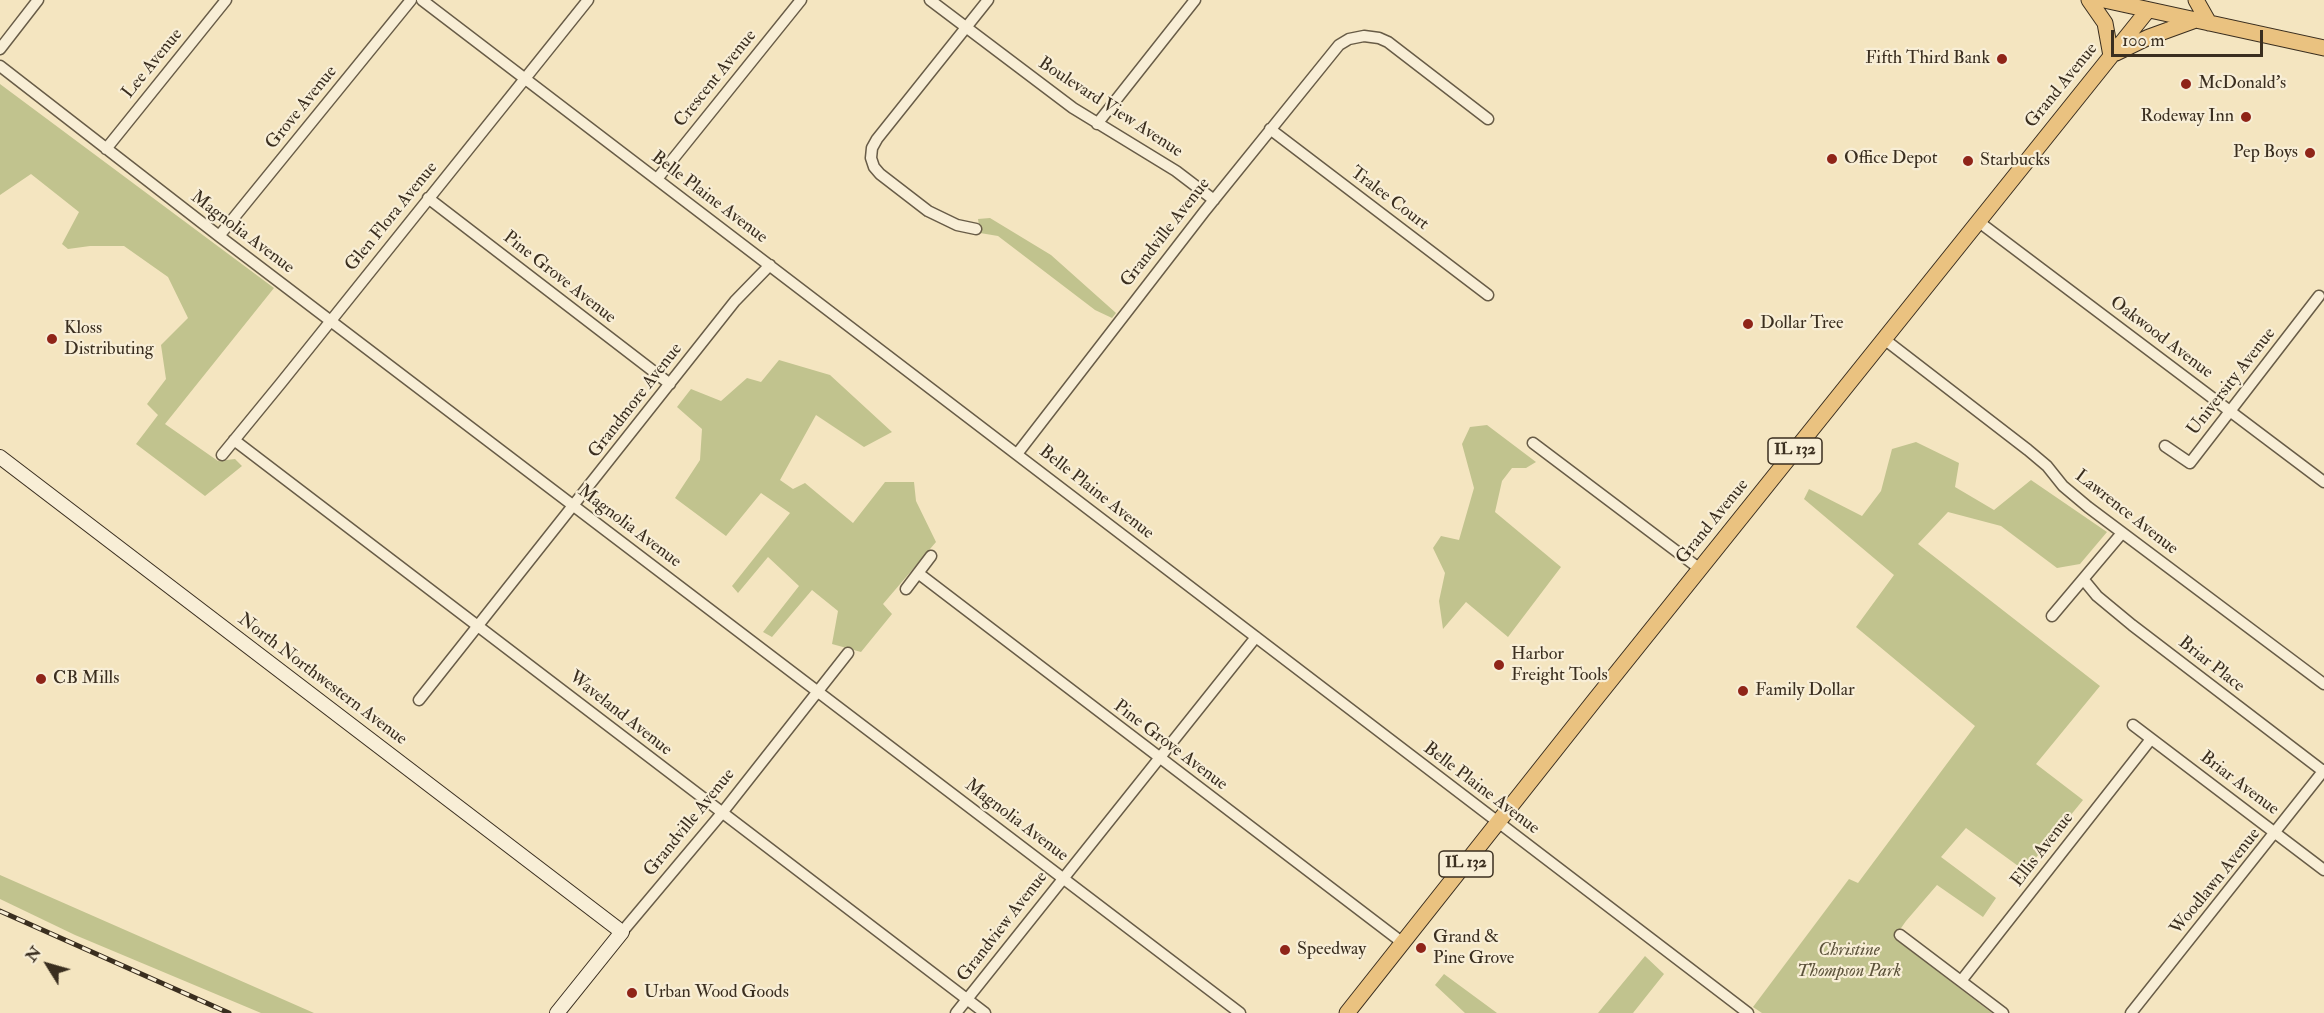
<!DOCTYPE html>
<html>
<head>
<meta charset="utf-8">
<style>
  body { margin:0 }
  #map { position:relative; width:2324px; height:1013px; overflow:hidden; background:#f4e5c0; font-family:"IM FELL Double Pica",serif }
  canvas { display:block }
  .north { position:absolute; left:18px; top:935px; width:60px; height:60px; -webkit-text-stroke:4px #f8eed6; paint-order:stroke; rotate:307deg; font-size:16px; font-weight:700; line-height:24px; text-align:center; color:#3a2e1f }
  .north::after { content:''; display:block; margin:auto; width:21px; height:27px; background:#3a2e1f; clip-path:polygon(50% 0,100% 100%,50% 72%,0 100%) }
  .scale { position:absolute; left:2111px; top:30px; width:152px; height:27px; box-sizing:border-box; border:3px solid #3a2e1f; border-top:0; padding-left:8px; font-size:18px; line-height:21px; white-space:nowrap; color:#3a2e1f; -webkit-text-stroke:4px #f8eed6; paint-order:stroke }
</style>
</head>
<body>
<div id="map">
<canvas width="2324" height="1013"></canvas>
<div class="north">N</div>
<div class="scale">100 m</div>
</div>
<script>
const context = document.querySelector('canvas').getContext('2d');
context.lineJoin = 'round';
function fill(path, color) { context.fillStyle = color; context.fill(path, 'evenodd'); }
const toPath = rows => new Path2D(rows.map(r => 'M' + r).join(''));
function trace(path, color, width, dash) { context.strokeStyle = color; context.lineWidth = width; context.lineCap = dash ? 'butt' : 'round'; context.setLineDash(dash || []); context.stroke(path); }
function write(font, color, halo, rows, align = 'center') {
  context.font = font + ' "IM FELL Double Pica",serif'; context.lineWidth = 4.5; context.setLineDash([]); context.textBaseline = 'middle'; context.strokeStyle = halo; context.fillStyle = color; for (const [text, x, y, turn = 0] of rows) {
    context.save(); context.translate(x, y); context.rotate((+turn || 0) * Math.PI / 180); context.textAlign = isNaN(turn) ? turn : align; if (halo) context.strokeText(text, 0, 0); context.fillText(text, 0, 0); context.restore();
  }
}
const green = toPath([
  [0,84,274,288,165,424,218,461,235,459,242,466,205,496,136,444,158,415,147,404,166,379,161,345,188,318,168,277,124,246,90,246,68,249,62,244,79,212,31,174,0,195],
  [990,218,1051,255,1116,313,1112,318,1095,310,998,236,980,233,978,219],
  [779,360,830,375,892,432,864,447,816,415,780,480,793,489,805,483,853,523,885,482,914,482,916,501,936,542,883,604,892,614,861,652,832,644,838,611,812,590,772,637,763,632,799,586,768,557,738,593,732,586,790,513,761,493,726,536,675,498,700,460,702,429,677,407,691,389,721,401,747,378,761,382],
  [1487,425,1536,462,1526,468,1512,468,1502,481,1495,512,1561,567,1508,637,1466,602,1443,629,1439,601,1445,573,1433,548,1441,536,1459,540,1474,488,1462,444,1470,427],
  [1916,442,1959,463,1955,487,1994,510,2031,480,2107,532,2080,564,2057,568,2001,526,1948,512,1918,544,2100,686,2036,764,2083,800,2025,871,1966,828,1941,857,1996,898,1983,917,1937,885,1906,921,1894,938,1992,1013,1762,1013,1753,1007,1849,879,1858,883,1975,726,1856,627,1894,575,1804,499,1809,489,1862,516,1881,491,1892,449],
  [0,875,314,1013,261,1013,75,935,0,899],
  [1645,956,1664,974,1633,1013,1598,1013],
  [1444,974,1497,1013,1465,1013,1435,985]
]);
const street = toPath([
  [422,0,1748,1013],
  [930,0,1073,108,1176,171,1214,200],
  [0,49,38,0],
  [0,66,219,236,1240,1013],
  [1097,124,1195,0],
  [1270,129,1488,295],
  [106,149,226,0],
  [657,179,801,0],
  [428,198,670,384],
  [1979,222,2324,482],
  [976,229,957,225,928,211,880,174,874,167,871,158,872,148,877,139,988,0],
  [219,236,411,0],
  [1884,339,2028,450,2047,466,2063,486,2088,507,2324,684],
  [234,440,985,1013],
  [1533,443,1700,569],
  [2165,446,2190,463,2319,296],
  [1017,454,1204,212,1339,45,1349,39,1364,36,1379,38,1388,42,1488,119],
  [222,455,281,383,588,0],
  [918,573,1403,943],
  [2083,579,2097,596,2132,625,2323,771],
  [906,589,931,556],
  [2052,616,2122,533],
  [419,700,735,301,770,265],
  [2133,725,2324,870],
  [622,932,722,813,848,653],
  [1900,935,2003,1013],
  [1961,981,2151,739],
  [956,1013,1256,637],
  [2131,1013,2324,770]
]);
const secondary = toPath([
  [0,457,622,932,557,1013]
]);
const primary = toPath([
  [2089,0,2105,23,2111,56],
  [2104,0,2324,48],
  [2196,0,2209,23],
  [2116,53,2149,37,2193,21],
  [1347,1013,1594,701,2148,10]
]);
const rail = toPath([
  [0,911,229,1013]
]);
const markers = [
  [2002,59,6,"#8f2418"],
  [2186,84,6,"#8f2418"],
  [2246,117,6,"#8f2418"],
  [2310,153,6,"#8f2418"],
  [1832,159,6,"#8f2418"],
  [1968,161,6,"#8f2418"],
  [1748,324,6,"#8f2418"],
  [52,339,6,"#8f2418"],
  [1499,665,6,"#8f2418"],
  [41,679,6,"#8f2418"],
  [1743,691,6,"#8f2418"],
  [1421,948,6,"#8f2418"],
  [1285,950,6,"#8f2418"],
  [632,993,6,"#8f2418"]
];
const shields = [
  [1795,451,54],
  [1466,864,54]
];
const shieldNames = [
  ["IL 132",1795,451],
  ["IL 132",1466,864]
];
const poiNames = [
  ["Fifth Third Bank",1990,59,"right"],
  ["McDonald's",2198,84],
  ["Rodeway Inn",2234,117,"right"],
  ["Pep Boys",2298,153,"right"],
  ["Office Depot",1844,159],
  ["Starbucks",1980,161],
  ["Dollar Tree",1760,324],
  ["Kloss",64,329],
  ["Distributing",64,350],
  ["Harbor",1511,655],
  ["Freight Tools",1511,676],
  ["CB Mills",53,679],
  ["Family Dollar",1755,691],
  ["Grand &",1433,938],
  ["Pine Grove",1433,959],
  ["Speedway",1297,950],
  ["Urban Wood Goods",644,993]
];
const streetNames = [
  ["Lee Avenue",153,64,-51],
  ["Crescent Avenue",716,79,-51],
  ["Grand Avenue",2062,86,-51],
  ["Grove Avenue",302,108,-51],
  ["Boulevard View Avenue",1110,108,33],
  ["Belle Plaine Avenue",709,198,37],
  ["Tralee Court",1389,199,37],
  ["Glen Flora Avenue",392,217,-51],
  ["Magnolia Avenue",242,233,37],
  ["Grandville Avenue",1166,233,-52],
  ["Pine Grove Avenue",559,278,38],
  ["Oakwood Avenue",2161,338,37],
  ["University Avenue",2232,382,-52],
  ["Grandmore Avenue",636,401,-52],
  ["Belle Plaine Avenue",1096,493,38],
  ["Lawrence Avenue",2126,513,38],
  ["Grand Avenue",1713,522,-51],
  ["Magnolia Avenue",629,527,37],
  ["Briar Place",2211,665,38],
  ["North Northwestern Avenue",322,680,37],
  ["Waveland Avenue",620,714,38],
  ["Pine Grove Avenue",1170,746,37],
  ["Briar Avenue",2239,784,37],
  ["Belle Plaine Avenue",1481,789,37],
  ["Magnolia Avenue",1016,821,37],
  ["Grandville Avenue",690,823,-51],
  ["Ellis Avenue",2043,850,-52],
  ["Woodlawn Avenue",2216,882,-51],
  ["Grandview Avenue",1003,927,-52]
];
const parkNames = [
  ["Christine",1849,951],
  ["Thompson Park",1849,972]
];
fill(green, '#c1c38e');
trace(street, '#685c47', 13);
trace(secondary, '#3a2e1f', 16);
trace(primary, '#3a2e1f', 17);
trace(street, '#f8eed6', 10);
trace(secondary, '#f8eed6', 14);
trace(primary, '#eac280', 15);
trace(rail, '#3a2e1f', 5);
trace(rail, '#f8eed6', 3, [9]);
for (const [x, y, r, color] of markers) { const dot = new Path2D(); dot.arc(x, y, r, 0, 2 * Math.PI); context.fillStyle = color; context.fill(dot); trace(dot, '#f8eed6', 2); }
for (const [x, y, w] of shields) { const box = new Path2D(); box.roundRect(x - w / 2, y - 13, w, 26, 4.5); context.fillStyle = '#f8eed6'; context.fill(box); trace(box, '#3a2e1f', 1.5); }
write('bold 16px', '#3a2e1f', null, shieldNames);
write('18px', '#3a2e1f', '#f8eed6', poiNames, 'left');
write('18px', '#3a2e1f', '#f8eed6', streetNames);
write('italic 18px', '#5c533b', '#f8eed6', parkNames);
</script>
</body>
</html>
